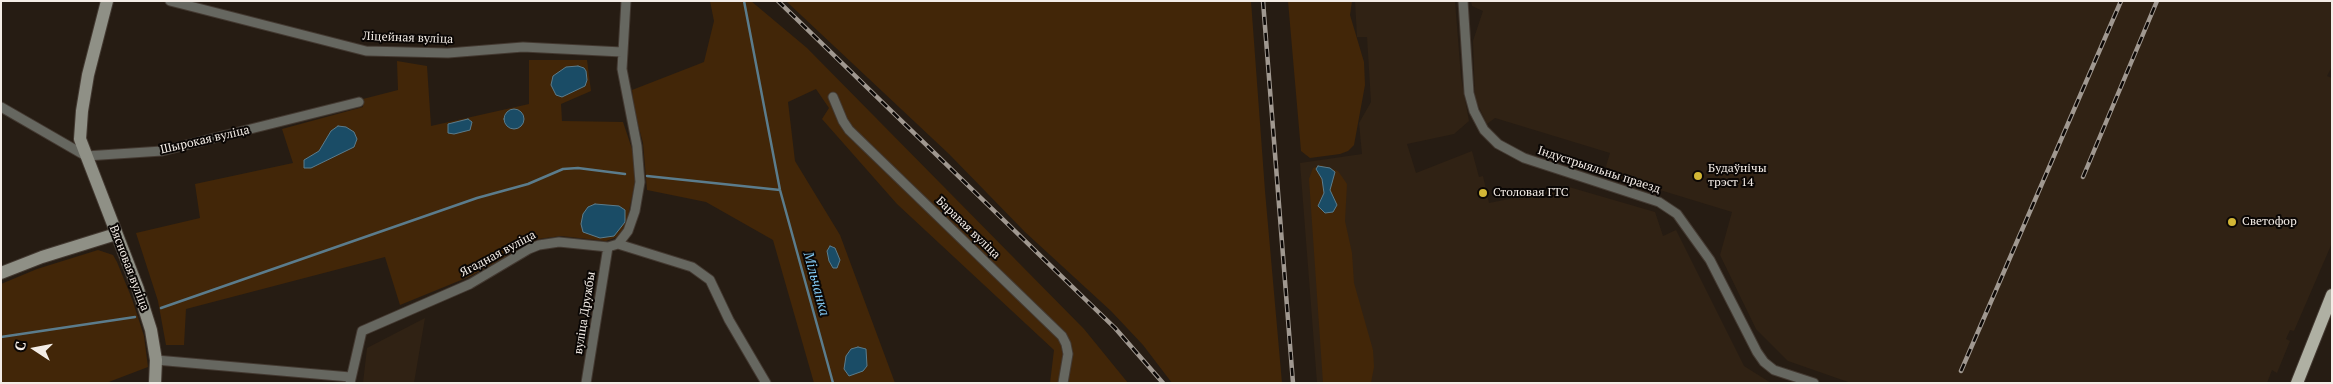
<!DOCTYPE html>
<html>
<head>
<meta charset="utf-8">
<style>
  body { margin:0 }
  #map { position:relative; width:2333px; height:384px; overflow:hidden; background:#261c13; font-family:"PT Serif",serif }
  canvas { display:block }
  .frame { position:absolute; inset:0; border:2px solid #f3ece6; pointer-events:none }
  .north { position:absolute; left:10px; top:324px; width:50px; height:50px; -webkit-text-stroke:4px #0b0705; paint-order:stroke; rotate:281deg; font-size:14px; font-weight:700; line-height:20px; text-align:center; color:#f3ece6 }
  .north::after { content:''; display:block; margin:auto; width:18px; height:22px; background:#f3ece6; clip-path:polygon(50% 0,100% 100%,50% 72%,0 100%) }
</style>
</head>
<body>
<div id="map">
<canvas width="2333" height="384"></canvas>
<div class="frame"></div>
<div class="north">С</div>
</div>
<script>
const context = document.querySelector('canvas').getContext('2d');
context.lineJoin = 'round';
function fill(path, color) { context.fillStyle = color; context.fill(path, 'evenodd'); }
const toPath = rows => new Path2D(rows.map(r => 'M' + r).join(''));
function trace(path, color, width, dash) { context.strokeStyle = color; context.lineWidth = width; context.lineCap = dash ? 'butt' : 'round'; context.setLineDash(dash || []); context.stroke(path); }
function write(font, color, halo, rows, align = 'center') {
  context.font = font + ' "PT Serif",serif'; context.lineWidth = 4; context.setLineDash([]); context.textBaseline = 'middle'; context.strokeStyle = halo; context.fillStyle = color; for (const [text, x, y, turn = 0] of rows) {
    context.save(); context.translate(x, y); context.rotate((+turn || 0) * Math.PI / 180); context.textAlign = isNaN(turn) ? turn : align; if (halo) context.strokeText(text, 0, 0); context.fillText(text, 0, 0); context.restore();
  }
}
const built = toPath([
  [1355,1,1455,1,1461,77,1469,121,1454,134,1407,144,1416,173,1472,151,1479,177,1483,176,1489,203,1569,187,1655,212,1663,236,1676,230,1744,366,1771,383,1317,383,1300,163,1362,154,1359,123,1371,102,1367,37,1357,37],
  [1471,1,2332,1,2332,66,2327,76,2332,78,2332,243,2294,331,2290,330,2286,339,2290,341,2277,373,2272,370,2267,383,1851,383,1788,361,1756,329,1720,255,1732,212,1604,173,1610,153,1495,118,1487,124,1475,99,1473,41,1483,11,1472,6],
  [425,318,414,383,363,383,367,348]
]);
const green = toPath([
  [710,1,751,1,807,48,1084,329,1128,383,1050,383,1054,350,897,204,822,119,829,108,816,89,788,102,795,161,840,235,895,383,814,383,773,240,706,202,647,190,643,143,635,113,632,90,704,62,714,21],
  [786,1,1251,1,1265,191,1282,383,1172,383,1143,345,1111,311,1025,232,949,154],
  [1288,1,1352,1,1350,15,1364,62,1365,85,1354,145,1348,151,1340,154,1310,158,1301,151],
  [529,60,587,60,591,91,561,104,562,121,623,122,633,152,636,177,628,216,622,232,617,237,606,241,561,236,538,239,471,276,400,305,385,257,186,309,184,345,166,345,158,301,136,233,200,218,195,184,293,163,282,129,363,107,363,99,398,90,397,61,427,66,431,126,529,104],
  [1321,165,1338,171,1347,184,1345,221,1352,253,1354,283,1373,350,1374,367,1371,383,1323,383,1309,179,1313,168],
  [98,250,113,255,117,262,132,299,144,336,148,367,106,383,1,383,1,284,37,269]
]);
const water = toPath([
  [578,66,584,68,586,71,587,80,585,86,562,97,556,95,551,85,553,76,566,67,578,66],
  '504 119a10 10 0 1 1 20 0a10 10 0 1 1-20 0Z',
  [468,119,472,122,470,130,454,134,448,133,448,124,468,119],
  [338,126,346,127,354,132,357,139,354,147,311,168,304,168,304,160,319,151,331,131,338,126],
  [1318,166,1330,168,1335,172,1330,190,1337,205,1333,212,1325,213,1318,206,1324,193,1322,179,1316,169,1318,166],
  [595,204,619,206,625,210,625,222,614,236,600,238,583,232,581,224,583,214,588,207,595,204],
  [830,246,835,248,840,260,837,268,833,268,829,261,827,251,830,246],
  [858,347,866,349,867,366,863,371,849,376,844,369,846,356,851,349,858,347]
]);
const stream = toPath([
  [744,1,780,190,833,383],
  [647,176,780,190],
  [161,308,477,198,528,184,563,169,578,168,625,174],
  [1,337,135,317]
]);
const street = toPath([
  [170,1,366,51,448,53,523,47,622,52],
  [1463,1,1469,93,1474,111,1484,130,1498,144,1524,158,1659,202,1677,214,1710,260,1757,352,1764,362,1774,370,1814,383],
  [833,97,843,121,849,130,1062,336,1066,344,1068,354,1063,383],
  [1,107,86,156,162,151,359,102],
  [618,244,628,231,635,211,640,182,637,146,622,69,626,1],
  [156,360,350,377],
  [350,383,362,331,470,284,529,249,539,245,559,242,608,247,618,244,692,267,710,280,729,320,766,383],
  [586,383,608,247]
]);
const secondary = toPath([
  [107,1,88,75,82,111,80,139,138,289,151,330,156,360,155,383],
  [1,273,42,257,116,234]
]);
const primary = toPath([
  [2297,383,2332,295]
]);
const rail = toPath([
  [778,1,1088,302,1115,328,1163,383],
  [1263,1,1293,383],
  [2083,177,2157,1],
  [1961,371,2121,1]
]);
const markers = [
  [1698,176,5,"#d2b635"],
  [1483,193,5,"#d2b635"],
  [2232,222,5,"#d2b635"]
];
const streetNames = [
  ["Ліцейная вуліца",408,38,2],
  ["Шырокая вуліца",205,140,-13],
  ["Індустрыяльны праезд",1599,170,18],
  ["Баравая вуліца",968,228,44],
  ["Ягадная вуліца",498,254,-28],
  ["Вясновая вуліца",129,268,69],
  ["вуліца Дружбы",585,313,-81]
];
const poiNames = [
  ["Будаўнічы",1708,169],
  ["трэст 14",1708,183],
  ["Столовая ГТС",1493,193],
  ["Светофор",2242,222]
];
const waterNames = [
  ["Мільчанка",816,284,75]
];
fill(built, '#302214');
fill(green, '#422608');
fill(water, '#1a4c66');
trace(water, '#5b7c8c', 1);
trace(stream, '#5b7c8c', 2.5);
trace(street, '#433931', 11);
trace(secondary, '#433931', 14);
trace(primary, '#433931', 14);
trace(street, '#666760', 9);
trace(secondary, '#8f9086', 12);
trace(primary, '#afb0a3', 12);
trace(rail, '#a09890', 4.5);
trace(rail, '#0b0705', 2.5, [8]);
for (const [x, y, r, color] of markers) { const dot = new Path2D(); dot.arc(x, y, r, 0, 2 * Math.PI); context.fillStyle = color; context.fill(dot); trace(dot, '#0b0705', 2); }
write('12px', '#f3ece6', '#0b0705', streetNames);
write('12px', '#f3ece6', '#0b0705', poiNames, 'left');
write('italic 14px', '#83caf4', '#0b0705', waterNames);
</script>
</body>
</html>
